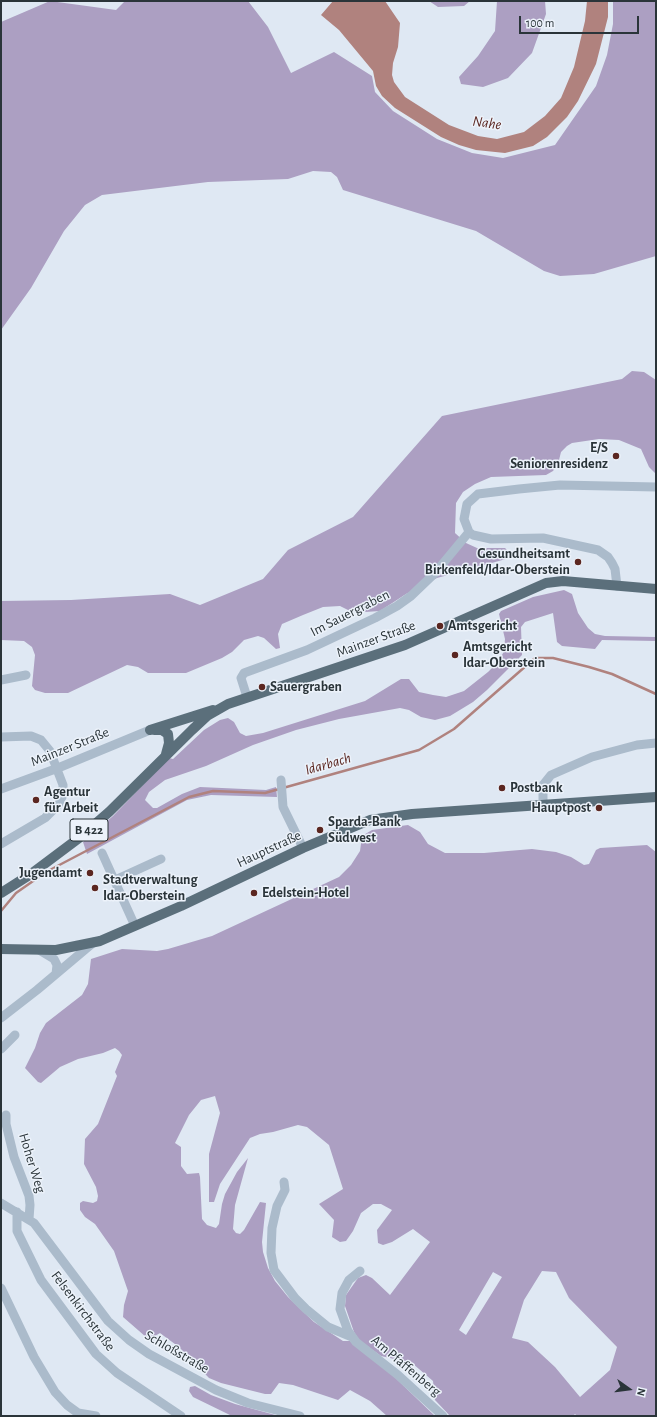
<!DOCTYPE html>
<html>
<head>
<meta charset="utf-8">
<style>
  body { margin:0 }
  #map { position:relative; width:657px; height:1417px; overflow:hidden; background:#dfe8f3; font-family:"Alegreya Sans",sans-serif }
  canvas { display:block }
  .frame { position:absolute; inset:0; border:2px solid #2a3439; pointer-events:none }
  .north { position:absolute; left:609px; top:1369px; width:40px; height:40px; -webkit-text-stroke:3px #ecf2fa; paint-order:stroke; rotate:104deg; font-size:11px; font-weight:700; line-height:16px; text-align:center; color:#2a3439 }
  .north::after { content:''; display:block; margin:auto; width:14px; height:18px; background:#2a3439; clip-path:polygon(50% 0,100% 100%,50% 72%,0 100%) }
  .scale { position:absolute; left:519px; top:16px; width:120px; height:18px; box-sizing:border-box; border:2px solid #2a3439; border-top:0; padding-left:5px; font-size:12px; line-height:14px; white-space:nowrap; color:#2a3439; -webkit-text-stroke:3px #ecf2fa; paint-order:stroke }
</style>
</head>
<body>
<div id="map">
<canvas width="657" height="1417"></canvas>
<div class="frame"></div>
<div class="north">N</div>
<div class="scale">100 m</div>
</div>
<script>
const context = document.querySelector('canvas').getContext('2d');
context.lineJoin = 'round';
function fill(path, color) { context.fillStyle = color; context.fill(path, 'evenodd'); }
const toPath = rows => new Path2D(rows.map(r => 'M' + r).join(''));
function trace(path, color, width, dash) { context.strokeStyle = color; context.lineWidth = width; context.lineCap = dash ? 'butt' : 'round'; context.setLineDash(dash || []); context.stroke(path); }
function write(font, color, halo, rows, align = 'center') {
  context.font = font + ' "Alegreya Sans",sans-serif'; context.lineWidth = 3; context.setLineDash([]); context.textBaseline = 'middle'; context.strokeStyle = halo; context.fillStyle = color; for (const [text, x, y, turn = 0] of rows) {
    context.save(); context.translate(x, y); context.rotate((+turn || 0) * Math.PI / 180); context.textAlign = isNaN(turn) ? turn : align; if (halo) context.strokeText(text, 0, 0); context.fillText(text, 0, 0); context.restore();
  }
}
const green = toPath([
  [50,1,116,10,125,1,248,1,268,27,291,73,334,52,372,76,375,92,393,111,437,139,472,153,503,158,555,145,596,86,607,55,613,24,613,1,656,1,656,256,594,274,560,276,544,271,476,231,343,190,337,177,331,172,313,171,288,179,208,182,102,195,85,205,64,231,31,288,1,330,1,22],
  [429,1,470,1,464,6,438,7],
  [497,1,545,1,546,14,532,53,508,78,483,87,461,84,459,77,478,56,495,31],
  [632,371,644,372,656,380,656,474,649,467,641,449,619,440,599,439,572,443,567,446,561,452,558,464,553,471,546,475,491,477,475,484,463,492,456,503,455,533,466,543,477,548,505,548,509,552,506,559,437,578,406,594,380,611,365,612,350,611,340,606,323,607,303,615,282,624,278,634,280,648,276,649,264,638,258,636,244,640,232,652,222,658,186,673,148,673,138,667,127,665,68,693,45,693,35,690,32,686,35,655,32,647,24,641,1,640,1,601,71,600,170,594,200,605,263,579,288,550,353,517,442,416,622,379],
  [564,590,572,594,578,613,588,628,595,634,605,636,656,637,656,641,602,640,595,649,562,646,557,642,553,613,525,622,521,627,522,655,487,690,473,702,450,716,435,720,421,717,409,710,400,708,339,719,296,730,253,745,206,766,165,780,149,792,145,800,153,808,157,808,182,794,200,787,266,790,276,787,277,797,211,795,187,800,87,854,83,842,113,816,169,758,173,759,204,730,220,720,228,718,234,722,240,733,246,736,263,733,365,701,401,679,409,679,419,692,433,695,446,697,464,691,488,672,499,661,504,651,505,639,499,614,501,611,533,597],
  [408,825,420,832,428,844,445,853,484,853,532,849,556,852,571,857,584,865,589,864,596,850,600,848,647,845,656,852,656,1416,577,1416,575,1414,573,1416,450,1416,435,1400,433,1381,412,1363,381,1356,359,1340,354,1332,345,1306,346,1295,358,1278,366,1275,372,1278,390,1295,430,1242,413,1229,392,1242,383,1245,378,1243,377,1230,392,1210,381,1204,373,1204,361,1213,353,1231,346,1241,340,1242,332,1237,334,1220,319,1204,343,1189,329,1145,307,1127,298,1125,273,1132,260,1134,250,1138,220,1184,214,1202,209,1202,209,1154,220,1113,215,1096,201,1100,189,1115,175,1143,181,1147,181,1166,187,1174,199,1173,200,1177,202,1219,207,1225,216,1228,219,1224,222,1204,225,1194,237,1172,248,1158,235,1205,233,1229,236,1233,240,1234,244,1230,260,1202,266,1203,262,1242,263,1252,268,1268,275,1281,288,1297,314,1322,343,1341,350,1341,384,1367,435,1416,387,1416,370,1401,350,1390,338,1400,293,1385,279,1383,271,1394,265,1394,221,1383,209,1378,179,1347,164,1336,160,1333,153,1337,146,1337,123,1317,124,1305,128,1291,114,1251,95,1224,85,1217,80,1210,80,1203,83,1201,93,1203,97,1201,98,1196,96,1187,84,1164,85,1139,98,1124,117,1076,115,1072,122,1055,119,1051,115,1048,103,1053,78,1059,60,1067,41,1083,38,1082,25,1068,35,1048,40,1033,46,1023,82,995,88,984,91,959,122,949,157,951,168,949,212,936,339,877,351,865,360,851,362,836,372,830],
  [542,1271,556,1272,569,1298,617,1347,610,1370,580,1397,555,1367,528,1342,512,1338,524,1300],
  [493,1272,502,1277,466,1335,459,1330],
  [195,1386,211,1395,235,1404,279,1416,232,1416,193,1397,189,1391,190,1387]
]);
const water = toPath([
  [333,1,385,1,400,23,398,47,393,63,392,75,394,82,405,97,449,125,478,136,497,139,524,132,545,116,561,98,574,67,585,21,587,1,608,1,608,17,596,64,578,101,567,117,547,137,533,146,505,153,476,150,459,145,441,137,395,108,382,96,376,86,373,71,339,30,321,15]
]);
const stream = toPath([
  [1,911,16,893,46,872,189,797,213,791,265,793,419,750,454,729,535,658,553,658,589,667,612,674,656,694]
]);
const minor = toPath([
  [617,586,615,569,612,563,608,557,598,550,543,538,491,539,473,535,469,532,464,519,467,504,478,494,519,489,560,485,656,487],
  [1,680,26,675],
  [247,697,241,678,244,673,307,650,375,618,397,606,411,596,435,573,469,532],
  [1,737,31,736,41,740,50,751,63,785,63,795,58,805,45,818,1,844],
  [281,780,283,807,303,848],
  [1,789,58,768,150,730],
  [543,805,543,785,551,775,592,757,637,745,656,743],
  [102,853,135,926],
  [115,880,161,859],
  [39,950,54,959,57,965,56,974],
  [1,1018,37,990,94,942],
  [1,1049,15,1035],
  [6,1115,6,1124,14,1157,29,1196,30,1205,29,1219],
  [284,1182,285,1190,277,1206,272,1228,271,1253,274,1270,295,1298,306,1309,328,1327,352,1337],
  [1,1203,34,1223,108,1321,129,1340,149,1354,216,1390,248,1403,300,1416],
  [17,1212,17,1231,41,1280,96,1354,117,1373,181,1416],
  [360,1271,349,1280,342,1293,340,1309,348,1331,356,1342,398,1375,443,1416],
  [1,1288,34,1357,55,1392,67,1405,78,1413,96,1416]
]);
const primary = toPath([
  [150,730,213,710],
  [154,730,162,730,168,734,169,743,166,754],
  [1,893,31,874,79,838,109,812,192,730,207,716,228,704,405,645,546,583,563,581,656,589],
  [1,949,56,950,100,941,181,906,303,848,370,820,412,814,656,797]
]);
const markers = [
  [616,456,4,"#5b2620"],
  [578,562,4,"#5b2620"],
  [440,626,4,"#5b2620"],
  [455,655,4,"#5b2620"],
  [262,687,4,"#5b2620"],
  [502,788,4,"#5b2620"],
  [36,800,4,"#5b2620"],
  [599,808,4,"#5b2620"],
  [320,830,4,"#5b2620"],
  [90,873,4,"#5b2620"],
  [95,888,4,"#5b2620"],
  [254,893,4,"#5b2620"]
];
const shields = [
  [89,830,38]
];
const shieldNames = [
  ["B 422",89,830]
];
const poiNames = [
  ["E/S",608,448,"right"],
  ["Seniorenresidenz",608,464,"right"],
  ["Gesundheitsamt",570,554,"right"],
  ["Birkenfeld/Idar-Oberstein",570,570,"right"],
  ["Amtsgericht",448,626],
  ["Amtsgericht",463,647],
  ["Idar-Oberstein",463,663],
  ["Sauergraben",270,687],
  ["Postbank",510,788],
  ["Agentur",44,792],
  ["für Arbeit",44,808],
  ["Hauptpost",591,808,"right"],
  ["Sparda-Bank",328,822],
  ["Südwest",328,838],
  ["Jugendamt",82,873,"right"],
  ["Stadtverwaltung",103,880],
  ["Idar-Oberstein",103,896],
  ["Edelstein-Hotel",262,893]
];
const streetNames = [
  ["Im Sauergraben",350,613,-27],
  ["Mainzer Straße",376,639,-20],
  ["Mainzer Straße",70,747,-22],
  ["Hauptstraße",269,849,-25],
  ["Hoher Weg",32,1163,73],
  ["Felsenkirchstraße",83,1311,53],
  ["Schloßstraße",177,1352,30],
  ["Am Pfaffenberg",406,1366,40]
];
const waterNames = [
  ["Nahe",487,123,8],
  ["Idarbach",328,764,-16]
];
fill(green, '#ac9fc2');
fill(water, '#b0827e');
trace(stream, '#b0827e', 2.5);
trace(minor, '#abbbcb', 9);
trace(primary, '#5b6f7b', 10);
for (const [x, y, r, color] of markers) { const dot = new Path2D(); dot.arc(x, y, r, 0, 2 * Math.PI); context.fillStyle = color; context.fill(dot); trace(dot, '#ecf2fa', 1.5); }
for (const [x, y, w] of shields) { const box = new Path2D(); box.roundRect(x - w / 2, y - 11, w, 22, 3); context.fillStyle = '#ecf2fa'; context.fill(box); trace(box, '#2a3439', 1); }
write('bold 13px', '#2a3439', null, shieldNames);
write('bold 14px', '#2a3439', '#ecf2fa', poiNames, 'left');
write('14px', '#2a3439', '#ecf2fa', streetNames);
write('italic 15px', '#5b2620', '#ecf2fa', waterNames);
</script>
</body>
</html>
